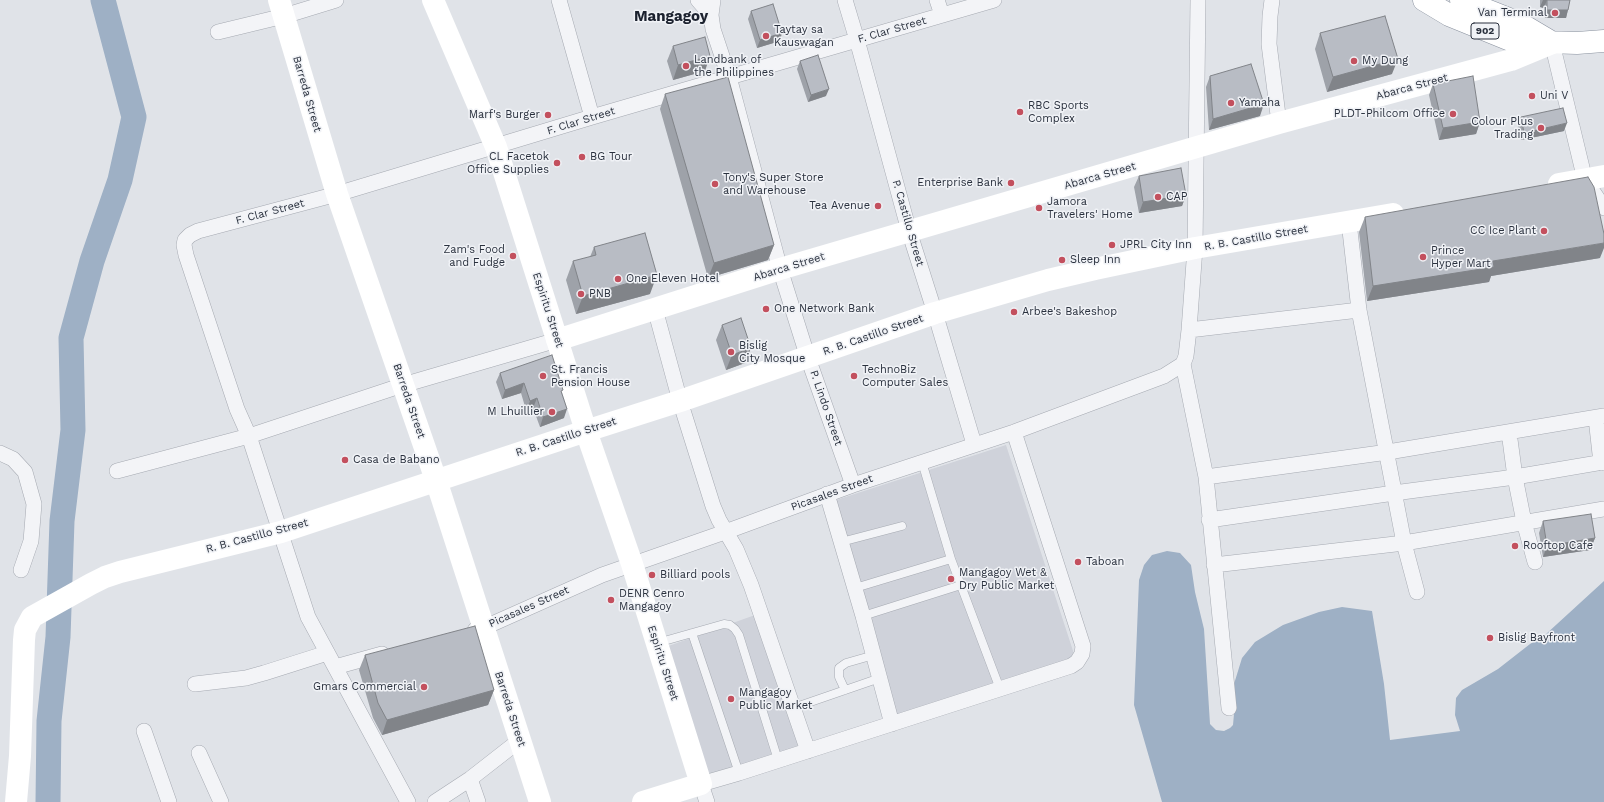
<!DOCTYPE html>
<html>
<head>
<meta charset="utf-8">
<style>
  body { margin:0 }
  canvas { display:block; background:#e0e3e8 }
</style>
</head>
<body>
<canvas width="1604" height="802"></canvas>
<script>
const context = document.querySelector('canvas').getContext('2d');
context.lineJoin = 'round';
function fill(path, color) { context.fillStyle = color; context.fill(path, 'evenodd'); }
const toPath = rows => new Path2D(rows.map(r => 'M' + r).join(''));
function trace(path, color, width, dash) { context.strokeStyle = color; context.lineWidth = width; context.lineCap = dash ? 'butt' : 'round'; context.setLineDash(dash || []); context.stroke(path); }
function write(font, color, halo, rows, align = 'center') {
  context.font = font + ' "Work Sans",sans-serif'; context.lineWidth = 3; context.setLineDash([]); context.textBaseline = 'middle'; context.strokeStyle = halo; context.fillStyle = color; for (const [text, x, y, turn = 0] of rows) {
    context.save(); context.translate(x, y); context.rotate((+turn || 0) * Math.PI / 180); context.textAlign = isNaN(turn) ? turn : align; if (halo) context.strokeText(text, 0, 0); context.fillText(text, 0, 0); context.restore();
  }
}
const built = toPath([
  [1006,445,1075,657,894,719,830,502],
  [755,615,801,750,706,779,663,648]
]);
const water = toPath([
  [1167,551,1180,553,1191,565,1195,592,1204,629,1210,724,1216,730,1224,731,1230,728,1233,725,1235,703,1234,684,1242,658,1255,642,1283,625,1319,612,1342,607,1372,611,1384,684,1390,740,1460,731,1455,715,1456,698,1462,690,1498,669,1530,644,1545,635,1604,581,1604,802,1162,802,1134,705,1139,580,1144,565,1152,555]
]);
const river = toPath([
  [48,802,49,721,58,637,62,521,73,430,71,338,92,261,120,180,134,117,103,0]
]);
const lane = toPath([
  [922,462,951,559,1000,689],
  [841,542,902,526],
  [855,588,951,559],
  [863,616,961,585],
  [692,633,739,773],
  [657,643,724,624,730,625,735,629,739,635,778,760],
  [845,690,839,677,839,668,846,663,874,655],
  [793,708,880,678]
]);
const street = toPath([
  [559,0,592,117],
  [698,0,711,15],
  [713,0,711,15,713,29,729,77,780,269,808,358,853,485],
  [845,0,857,40,909,231,935,313,974,444],
  [937,0,942,15],
  [1198,0,1195,248,1189,330,1186,356,1183,364,1206,477,1229,708],
  [1272,0,1270,16,1269,44,1279,123],
  [218,32,284,16,336,0],
  [1552,43,1585,180,1604,208],
  [1349,222,1359,310,1404,543,1417,592],
  [655,309,680,401,713,506,719,520,736,549,751,585,808,751],
  [1189,330,1359,310],
  [1596,418,1601,463],
  [1509,432,1515,477,1524,522,1535,562],
  [0,453,13,459,25,472,34,504,31,541,21,570],
  [117,471,249,436,403,385,557,340],
  [1206,477,1388,452,1604,416],
  [827,494,863,616,892,724],
  [1209,520,1394,493,1515,477,1604,462],
  [1214,565,1404,543,1604,509],
  [475,630,483,628,602,575,725,532,853,485,1014,432,1164,376,1183,364],
  [335,667,382,654],
  [195,684,246,678,264,673,327,653],
  [144,731,169,802],
  [199,753,221,802],
  [470,779,478,802],
  [408,802,308,617,249,436,237,409,186,255,184,245,185,240,190,235,198,231,337,194,592,117,994,0],
  [435,802,470,779,520,740],
  [707,802,701,784,739,773,1071,666,1077,662,1082,654,1083,646,1014,432]
]);
const secondary = toPath([
  [279,0,337,194,436,480,540,802],
  [433,0,496,147,586,431,632,564,701,784,643,802],
  [1559,184,1604,176],
  [557,340,780,269,1279,123,1511,60,1552,43],
  [16,802,20,756,24,640,25,630,32,617,91,584,105,577,120,572,281,532,586,431,680,401,935,313,1048,280,1095,269,1195,248,1393,214]
]);
const highway = toPath([
  [1424,0,1449,15,1513,41,1577,43,1604,41],
  [1461,0,1519,23,1551,42]
]);
const wall = toPath([
  [1540,0,1570,0,1566,18,1545,18,1544,8,1540,7],
  [751,11,780,41,757,48,748,19],
  [1320,33,1392,74,1327,92,1315,49],
  [673,46,705,71,673,80,667,61],
  [800,61,826,96,808,102,797,69],
  [1210,76,1260,116,1209,130,1206,87],
  [1433,84,1480,122,1476,134,1439,140,1429,95],
  [665,94,774,245,768,260,708,278,660,109],
  [1521,117,1564,131,1521,140,1518,125],
  [1139,176,1186,195,1182,206,1139,213,1134,187],
  [1365,217,1600,258,1491,276,1489,282,1367,301,1359,232],
  [594,247,650,294,576,314,566,280,573,261,590,257],
  [722,325,745,363,726,370,716,340],
  [500,373,562,393,564,418,540,427,533,408,526,410,521,393,502,399,496,382],
  [1543,521,1595,538,1590,550,1543,557,1539,533],
  [365,655,494,690,488,705,382,735,373,718,359,670]
]);
const shadedWall = toPath([
  [1543,0,1547,0,1544,8,1540,7],
  [1547,10,1568,10,1566,18,1545,18],
  [782,33,780,41,757,48,760,40],
  [710,56,705,71,673,80,678,65],
  [1398,59,1392,74,1327,92,1333,77],
  [829,89,826,96,808,102,811,95],
  [1264,104,1260,116,1209,130,1213,119],
  [1480,122,1476,134,1439,140,1443,128],
  [1567,123,1564,131,1521,140,1524,133],
  [1186,195,1182,206,1139,213,1143,202],
  [1604,243,1604,248,1600,258,1491,276,1489,282,1367,301,1373,286,1493,261],
  [774,245,768,260,708,278,714,263],
  [657,275,650,294,576,314,583,296],
  [751,348,745,363,726,370,732,355],
  [524,383,521,393,502,399,505,390],
  [537,398,533,408,526,410,530,401],
  [567,409,564,418,540,427,543,417],
  [1595,538,1590,550,1543,557,1547,546],
  [494,690,488,705,382,735,387,720]
]);
const building = toPath([
  [1547,0,1570,0,1568,10,1547,10,1547,0],
  [773,4,782,33,760,40,751,11,773,4],
  [1385,16,1398,59,1333,77,1320,33,1385,16],
  [705,37,710,56,678,65,673,46,705,37],
  [818,55,829,89,811,95,800,61,818,55],
  [1251,64,1264,104,1213,119,1210,76,1251,64],
  [1473,76,1480,122,1443,128,1433,84,1473,76],
  [728,77,774,245,714,263,665,94,728,77],
  [1563,108,1567,123,1524,133,1521,117,1563,108],
  [1181,168,1186,195,1143,202,1139,176,1181,168],
  [1588,177,1594,187,1604,234,1604,243,1493,261,1494,267,1373,286,1365,217,1588,177],
  [645,233,657,275,583,296,573,261,596,255,594,247,645,233],
  [741,318,751,348,732,355,722,325,741,318],
  [552,355,563,390,561,391,567,409,543,417,537,398,530,401,524,383,505,390,500,373,552,355],
  [1591,514,1595,538,1547,546,1543,521,1591,514],
  [475,626,494,690,387,720,378,703,365,655,475,626]
]);
const markers = [
  [1555,13,4,"#c3505e"],
  [766,36,4,"#c3505e"],
  [1354,61,4,"#c3505e"],
  [686,66,4,"#c3505e"],
  [1532,96,4,"#c3505e"],
  [1231,103,4,"#c3505e"],
  [1020,112,4,"#c3505e"],
  [1453,114,4,"#c3505e"],
  [548,115,4,"#c3505e"],
  [1541,128,4,"#c3505e"],
  [582,157,4,"#c3505e"],
  [557,163,4,"#c3505e"],
  [1011,183,4,"#c3505e"],
  [715,184,4,"#c3505e"],
  [1158,197,4,"#c3505e"],
  [878,206,4,"#c3505e"],
  [1039,208,4,"#c3505e"],
  [1544,231,4,"#c3505e"],
  [1112,245,4,"#c3505e"],
  [513,256,4,"#c3505e"],
  [1423,257,4,"#c3505e"],
  [1062,260,4,"#c3505e"],
  [618,279,4,"#c3505e"],
  [581,294,4,"#c3505e"],
  [766,309,4,"#c3505e"],
  [1014,312,4,"#c3505e"],
  [731,352,4,"#c3505e"],
  [543,376,4,"#c3505e"],
  [854,376,4,"#c3505e"],
  [552,412,4,"#c3505e"],
  [345,460,4,"#c3505e"],
  [1515,546,4,"#c3505e"],
  [1078,562,4,"#c3505e"],
  [652,575,4,"#c3505e"],
  [951,579,4,"#c3505e"],
  [611,600,4,"#c3505e"],
  [1490,638,4,"#c3505e"],
  [424,687,4,"#c3505e"],
  [731,699,4,"#c3505e"]
];
const shields = [
  [1485,31,28]
];
const shieldNames = [
  ["902",1485,31]
];
const poiNames = [
  ["Van Terminal",1547,13,"right"],
  ["Taytay sa",774,30],
  ["Kauswagan",774,43],
  ["Landbank of",694,60],
  ["the Philippines",694,73],
  ["My Dung",1362,61],
  ["Uni V",1540,96],
  ["Yamaha",1239,103],
  ["RBC Sports",1028,106],
  ["Complex",1028,119],
  ["PLDT-Philcom Office",1445,114,"right"],
  ["Marf's Burger",540,115,"right"],
  ["Colour Plus",1533,122,"right"],
  ["Trading",1533,135,"right"],
  ["CL Facetok",549,157,"right"],
  ["Office Supplies",549,170,"right"],
  ["BG Tour",590,157],
  ["Tony's Super Store",723,178],
  ["and Warehouse",723,191],
  ["Enterprise Bank",1003,183,"right"],
  ["CAP",1166,197],
  ["Jamora",1047,202],
  ["Travelers' Home",1047,215],
  ["Tea Avenue",870,206,"right"],
  ["CC Ice Plant",1536,231,"right"],
  ["JPRL City Inn",1120,245],
  ["Zam's Food",505,250,"right"],
  ["and Fudge",505,263,"right"],
  ["Prince",1431,251],
  ["Hyper Mart",1431,264],
  ["Sleep Inn",1070,260],
  ["One Eleven Hotel",626,279],
  ["PNB",589,294],
  ["One Network Bank",774,309],
  ["Arbee's Bakeshop",1022,312],
  ["Bislig",739,346],
  ["City Mosque",739,359],
  ["St. Francis",551,370],
  ["Pension House",551,383],
  ["TechnoBiz",862,370],
  ["Computer Sales",862,383],
  ["M Lhuillier",544,412,"right"],
  ["Casa de Babano",353,460],
  ["Rooftop Cafe",1523,546],
  ["Taboan",1086,562],
  ["Mangagoy Wet &",959,573],
  ["Dry Public Market",959,586],
  ["Billiard pools",660,575],
  ["DENR Cenro",619,594],
  ["Mangagoy",619,607],
  ["Bislig Bayfront",1498,638],
  ["Gmars Commercial",416,687,"right"],
  ["Mangagoy",739,693],
  ["Public Market",739,706]
];
const streetNames = [
  ["F. Clar Street",892,30,-16],
  ["Abarca Street",1412,87,-15],
  ["Barreda Street",307,94,74],
  ["F. Clar Street",581,121,-17],
  ["Abarca Street",1100,176,-16],
  ["F. Clar Street",270,212,-15],
  ["P. Castillo Street",908,223,74],
  ["R. B. Castillo Street",1256,238,-10],
  ["Abarca Street",789,267,-17],
  ["Espiritu Street",548,310,72],
  ["R. B. Castillo Street",873,335,-19],
  ["Barreda Street",409,401,71],
  ["P. Lindo Street",826,408,71],
  ["R. B. Castillo Street",566,437,-18],
  ["Picasales Street",832,493,-20],
  ["R. B. Castillo Street",257,536,-15],
  ["Picasales Street",529,607,-24],
  ["Espiritu Street",663,663,72],
  ["Barreda Street",510,709,72]
];
const districtNames = [
  ["Mangagoy",671,17]
];
fill(built, '#cfd2da');
fill(water, '#9eb0c5');
trace(river, '#9eb0c5', 25);
trace(lane, '#a6aab2', 9);
trace(street, '#a6aab2', 16);
trace(highway, '#89919e', 23);
trace(lane, '#f3f4f7', 8);
trace(street, '#f3f4f7', 15);
trace(secondary, '#fff', 22);
trace(highway, '#fff', 22);
fill(wall, '#9ea2a9');
fill(shadedWall, '#818489');
fill(building, '#b8bcc4');
trace(building, '#818489', 1);
for (const [x, y, r, color] of markers) { const dot = new Path2D(); dot.arc(x, y, r, 0, 2 * Math.PI); context.fillStyle = color; context.fill(dot); trace(dot, '#f0f2f6', 1.5); }
for (const [x, y, w] of shields) { const box = new Path2D(); box.roundRect(x - w / 2, y - 8, w, 16, 3); context.fillStyle = '#f0f2f6'; context.fill(box); trace(box, '#2a313e', 1); }
write('bold 10px', '#2a313e', null, shieldNames);
write('11px', '#2a313e', '#f0f2f6', poiNames, 'left');
write('11px', '#2a313e', '#f0f2f6', streetNames);
write('bold 15px', '#1c222f', '#f0f2f6', districtNames);
</script>
</body>
</html>
